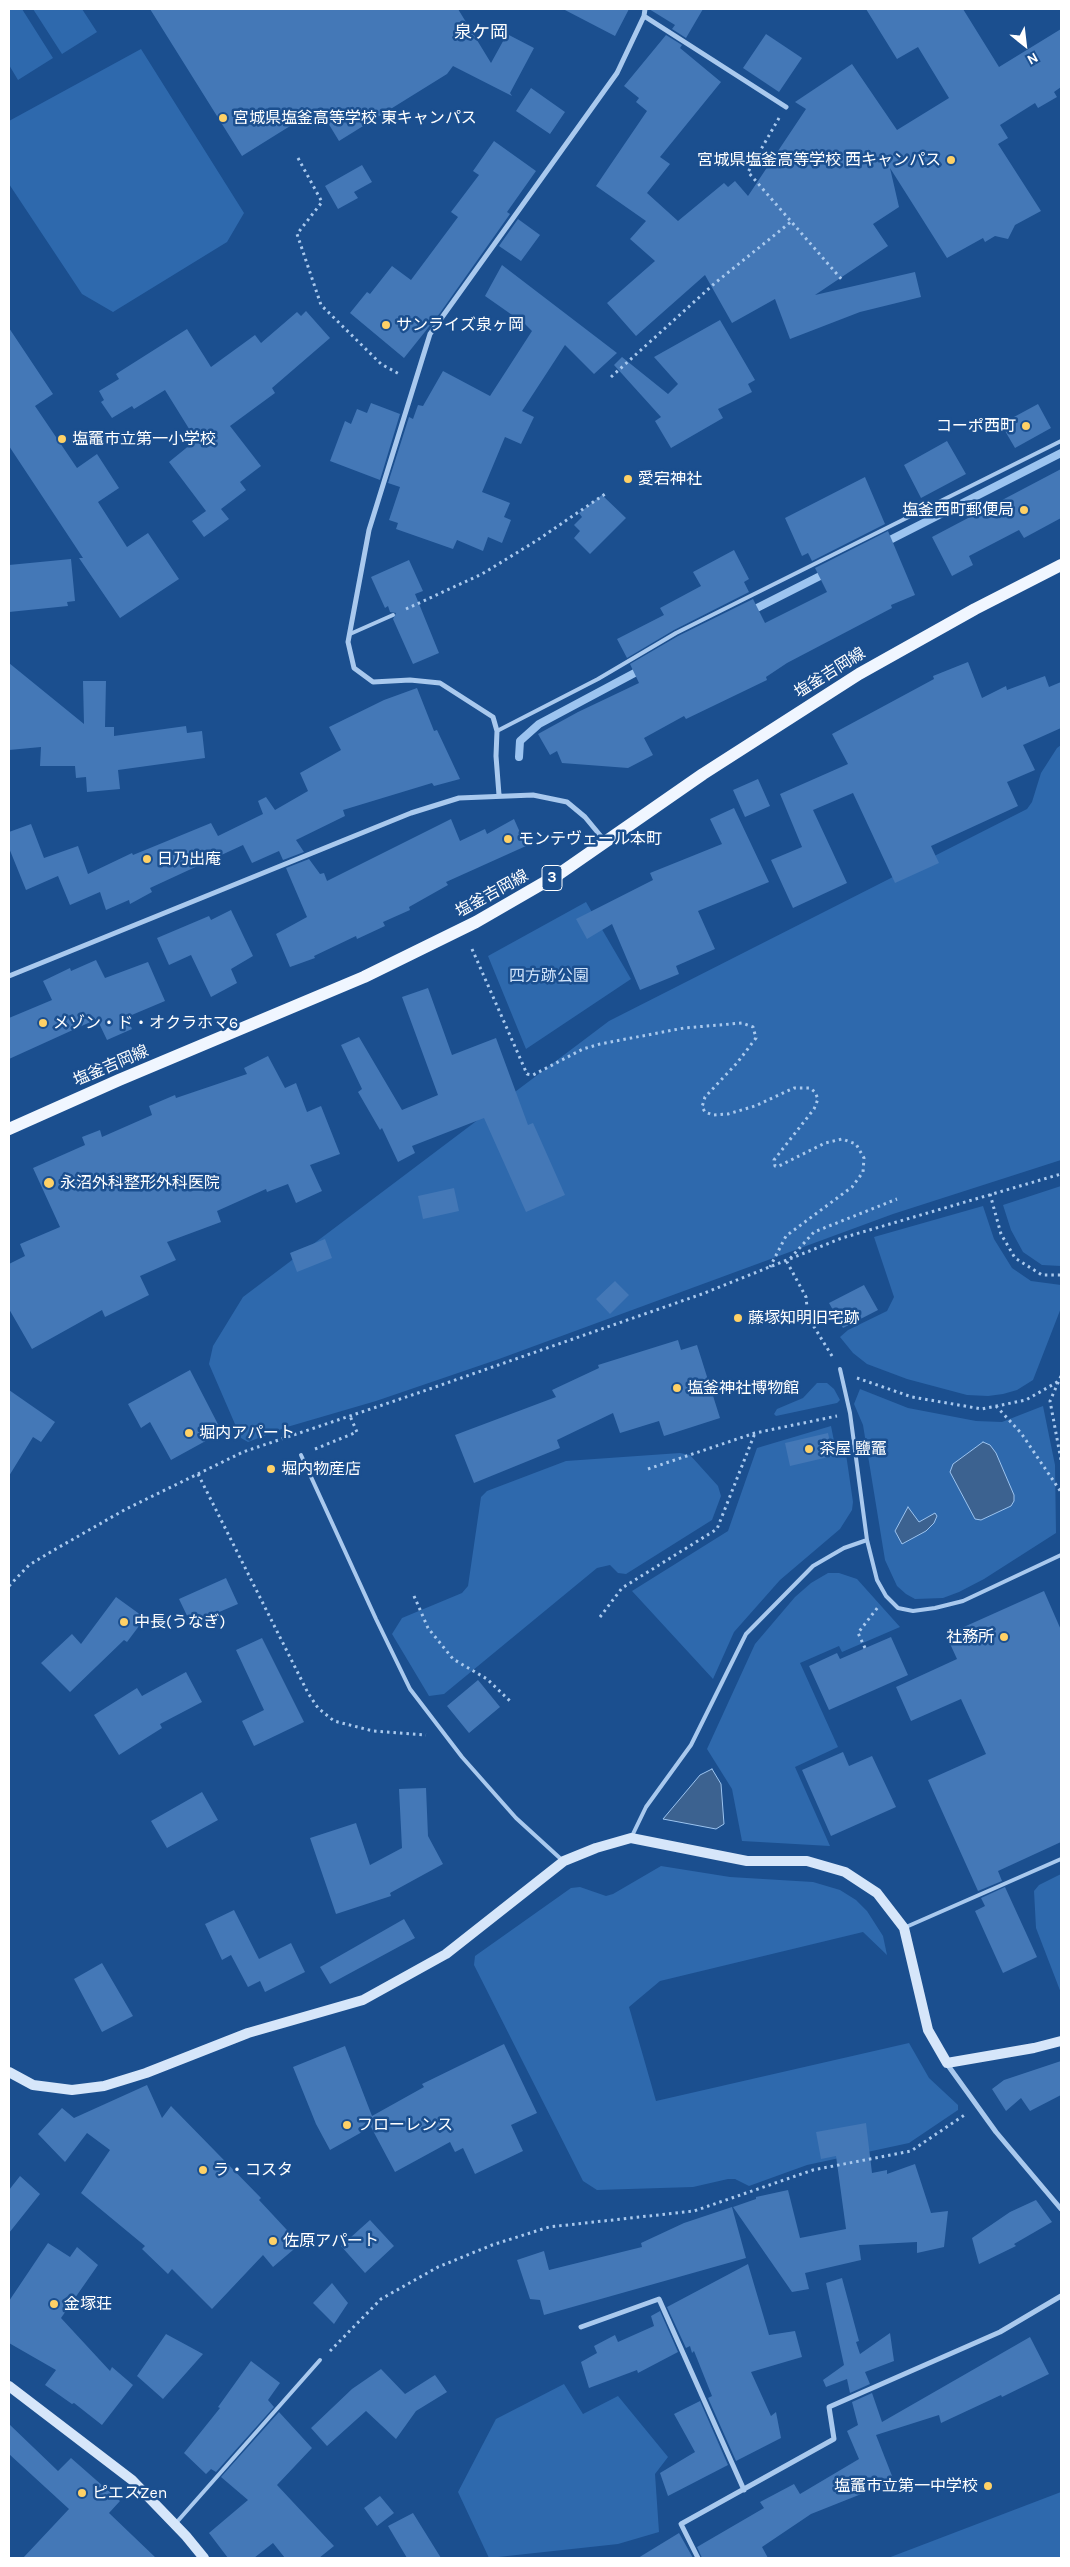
<!DOCTYPE html>
<html>
<head>
<meta charset="utf-8">
<style>
  body { margin:0 }
  #map { position:relative; width:1070px; height:2567px; overflow:hidden; background:#1b4f8f; font-family:Karla,sans-serif }
  canvas { display:block }
  .frame { position:absolute; inset:0; border:10px solid #fff; pointer-events:none }
  .north { position:absolute; left:1000px; top:20px; width:50px; height:50px; -webkit-text-stroke:4px #1b4f8f; paint-order:stroke; rotate:151deg; font-size:14px; font-weight:700; line-height:20px; text-align:center; color:#fff }
  .north::after { content:''; display:block; margin:auto; width:18px; height:22px; background:#fff; clip-path:polygon(50% 0,100% 100%,50% 72%,0 100%) }
</style>
</head>
<body>
<div id="map">
<canvas width="1070" height="2567"></canvas>
<div class="frame"></div>
<div class="north">N</div>
</div>
<script>
const context = document.querySelector('canvas').getContext('2d');
context.lineJoin = 'round';
function fill(path, color) { context.fillStyle = color; context.fill(path, 'evenodd'); }
const toPath = rows => new Path2D(rows.map(r => 'M' + r).join(''));
function trace(path, color, width, dash) { context.strokeStyle = color; context.lineWidth = width; context.lineCap = dash ? 'butt' : 'round'; context.setLineDash(dash || []); context.stroke(path); }
function write(font, color, halo, rows, align = 'center') {
  context.font = font + ' Karla,"Noto Sans JP",sans-serif'; context.lineWidth = 5; context.setLineDash([]); context.textBaseline = 'middle'; context.strokeStyle = halo; context.fillStyle = color; for (const [text, x, y, turn = 0] of rows) {
    context.save(); context.translate(x, y); context.rotate((+turn || 0) * Math.PI / 180); context.textAlign = isNaN(turn) ? turn : align; if (halo) context.strokeText(text, 0, 0); context.fillText(text, 0, 0); context.restore();
  }
}
const green = toPath([
  [9,9,22,9,53,58,18,80,9,65],
  [33,9,82,9,97,32,62,54],
  [141,49,244,213,227,242,113,312,82,294,9,184,9,121],
  [1061,745,1061,1160,893,1214,499,1359,376,1401,287,1427,248,1442,241,1438,209,1364,213,1346,243,1297,609,1021,1027,809,1032,802,1041,773,1057,748],
  [586,902,631,979,526,1049,488,956],
  [1061,1186,1061,1266,1042,1265,1023,1252,1011,1230,1003,1205],
  [983,1206,994,1239,1012,1268,1031,1281,1061,1285,1061,1308,1033,1380,1017,1390,1003,1394,988,1396,967,1395,907,1379,867,1364,853,1353,840,1337,848,1330,887,1311,894,1297,874,1237],
  [817,1383,827,1383,834,1389,840,1400,837,1403,776,1416,774,1414,777,1409,803,1398],
  [860,1389,908,1408,976,1421,1002,1422,1043,1406,1055,1465,1056,1533,984,1579,959,1592,943,1598,915,1599,906,1594,897,1586,885,1560,863,1425,854,1404],
  [831,1426,837,1456,846,1454,853,1502,852,1510,840,1529,780,1580,734,1632,713,1679,632,1591,728,1531,757,1448],
  [680,1453,690,1455,718,1486,721,1496,712,1520,626,1574,618,1573,610,1565,597,1568,444,1694,429,1696,392,1634,402,1618,462,1593,468,1586,481,1497,487,1491,566,1461],
  [828,1573,839,1573,857,1579,900,1627,842,1652,839,1646,800,1663,838,1747,795,1767,830,1846,742,1841,732,1789,707,1749,755,1644,795,1597,811,1583],
  [661,1866,730,1877,813,1882,840,1890,856,1900,867,1911,883,1936,887,1955,863,1932,660,1981,629,2007,656,2101,909,2043,929,2078,958,2105,958,2110,909,2143,807,2165,749,2186,735,2179,728,2179,693,2187,597,2190,583,2181,474,1965,475,1956,571,1888,580,1887,606,1896,613,1894],
  [1061,1874,1061,1993,1036,1928,1034,1891,1039,1885],
  [564,2384,583,2414,618,2396,668,2457,655,2474,659,2532,618,2544,489,2558,458,2492,496,2419],
  [1061,2492,1061,2558,888,2558]
]);
const water = toPath([
  [983,1442,990,1445,996,1453,1014,1495,1014,1501,1011,1506,981,1520,975,1519,950,1472,953,1464,983,1442],
  [908,1507,919,1522,935,1513,937,1516,934,1523,926,1531,902,1544,895,1531,908,1507],
  [712,1769,721,1784,724,1824,716,1829,663,1819,700,1775,712,1769]
]);
const stream = toPath([
  [882,544,1061,453],
  [749,612,828,572],
  [519,757,520,741,539,724,642,669]
]);
const building = toPath([
  [150,9,458,9,491,63,507,34,534,48,510,93,512,96,453,66,447,74,339,141,319,108,242,156],
  [563,9,629,9,615,36],
  [649,9,703,9,686,38,672,29,675,25],
  [866,9,963,9,999,67,1061,29,1061,87,1054,92,1057,97,1038,108,1035,103,1000,125,1008,138,998,144,1041,211,1015,225,1008,239,995,236,985,242,983,238,947,258,890,168,899,207,873,224,888,246,815,295,915,272,921,297,860,312,790,339,775,299,732,323,705,275,636,336,607,303,655,261,630,239,646,221,596,186,647,111,636,102,639,98,624,86,666,35,682,45,680,48,721,82,660,157,670,164,647,193,678,221,724,183,728,187,735,181,748,196,806,109,795,102,852,64,897,130,949,98,918,47,897,59],
  [766,34,802,58,779,92,743,68],
  [531,88,565,112,550,134,516,111],
  [494,141,536,171,507,212,510,214,440,313,404,358,350,313,367,292,370,294,392,266,411,280,458,217,451,212,479,175,473,171],
  [362,165,372,182,354,192,358,198,338,209,325,186],
  [518,219,540,235,521,261,499,246],
  [502,265,617,353,594,374,565,345,522,411,534,417,521,444,505,437,482,492,510,503,504,517,511,520,502,543,488,537,483,551,457,540,453,549,396,529,398,523,389,520,400,487,388,483,409,417,413,419,418,405,423,406,443,371,490,396,532,331,525,324,485,296],
  [306,311,330,338,272,388,275,393,230,426,261,466,240,482,246,490,221,509,229,519,204,537,192,521,206,511,169,462,196,440,165,390,134,409,132,406,112,418,101,402,104,400,99,391,119,379,116,374,187,329,211,367,255,335,261,343,297,312,301,316],
  [720,320,755,380,748,384,752,392,718,409,723,418,671,448,655,421,661,417,614,365,622,357,668,394,678,384,654,357],
  [9,328,53,394,35,406,77,468,97,454,119,488,98,502,127,547,148,533,179,579,120,618,79,558,83,558,9,446],
  [371,403,400,414,380,480,330,461,345,421,351,424,357,409,367,413],
  [1038,404,1051,428,1015,448,1001,424],
  [947,441,966,474,921,498,904,465],
  [1061,469,1061,518,1024,538,1019,530,969,556,973,565,952,576,932,537],
  [865,477,885,524,812,561,808,553,802,556,785,518],
  [602,495,626,518,590,554,574,538,580,531,574,525,582,517,579,513],
  [888,531,915,595,891,605,892,608,787,663,766,677,767,680,686,719,684,716,644,738,653,755,628,768,562,763,557,751,550,755,538,734,578,712,639,683,630,664,678,636,753,599,765,623,827,592,815,568],
  [734,550,749,579,744,582,749,592,674,630,627,658,617,639,664,615,660,608,701,586,693,572],
  [71,559,75,601,67,602,68,606,9,612,9,565],
  [409,560,423,591,415,594,439,653,413,664,393,619,396,613,390,612,388,606,385,608,371,577],
  [968,662,982,698,1006,686,1007,690,1045,676,1049,687,1061,682,1061,728,1023,745,1035,770,1007,782,1018,806,931,846,939,863,895,883,853,793,813,810,847,883,793,908,771,860,802,847,780,794,848,764,832,734,934,679,933,676],
  [9,663,84,724,83,681,106,681,105,727,114,727,114,736,186,726,187,733,202,731,205,758,118,770,120,789,87,792,86,777,76,778,75,766,40,766,41,747,9,750],
  [417,688,434,731,437,730,460,779,434,786,432,783,343,810,345,816,296,840,304,852,283,860,279,851,252,863,243,845,150,888,152,892,130,904,129,900,106,910,100,892,70,905,58,876,26,890,9,848,9,832,31,824,44,858,78,846,88,874,132,853,133,855,211,823,218,836,263,814,258,801,266,797,275,810,308,791,300,773,341,750,329,727,384,700],
  [758,779,770,806,745,817,733,790],
  [734,808,769,882,698,911,715,949,676,966,679,974,640,990,612,924,587,939,576,919,653,880,650,873,722,844,710,819],
  [451,819,460,841,485,829,487,834,514,819,526,846,446,882,448,885,409,907,410,910,383,922,385,926,357,939,356,936,314,956,315,958,290,967,276,934,307,917,286,868,309,859,320,874,324,873,327,881],
  [231,910,253,956,231,969,237,983,211,997,191,955,169,965,157,938,209,916,211,920],
  [96,960,105,978,148,962,165,1001,127,1017,132,1029,107,1040,97,1019,9,1059,9,1018,52,1000,43,981,70,968,71,971],
  [428,988,452,1055,496,1038,528,1125,533,1123,565,1195,526,1212,484,1118,412,1146,415,1153,398,1162,382,1128,380,1130,358,1092,362,1089,341,1045,359,1037,402,1110,438,1095,402,997],
  [268,1056,285,1088,296,1083,307,1112,321,1106,340,1154,310,1165,322,1191,296,1203,288,1184,267,1192,266,1189,217,1211,221,1222,167,1242,176,1260,140,1276,149,1295,105,1317,102,1310,32,1349,9,1309,9,1264,25,1256,20,1244,60,1227,33,1168,85,1145,82,1137,100,1130,102,1137,152,1115,149,1106,175,1095,176,1098,247,1074,244,1068],
  [454,1188,459,1211,423,1219,418,1196],
  [325,1239,332,1258,297,1272,290,1253],
  [615,1281,629,1295,610,1314,596,1299],
  [864,1285,878,1310,843,1328,829,1303],
  [678,1340,681,1350,697,1345,720,1418,664,1436,659,1421,620,1433,613,1413,557,1440,560,1448,474,1483,455,1435,556,1397,552,1390,599,1368,598,1365],
  [190,1370,222,1432,171,1460,150,1422,141,1428,128,1404],
  [9,1390,55,1422,41,1442,33,1437,9,1476],
  [828,1433,833,1456,790,1466,785,1443],
  [226,1578,238,1604,191,1624,179,1599],
  [1044,1591,1061,1630,1061,1842,998,1871,1002,1881,978,1891,928,1780,986,1754,961,1699,911,1721,896,1687,957,1659,946,1635],
  [116,1597,145,1618,127,1642,124,1640,70,1692,41,1663,72,1634,81,1644],
  [891,1637,908,1675,829,1710,809,1666,837,1653,840,1659],
  [262,1638,304,1722,254,1746,242,1721,264,1710,236,1650],
  [186,1672,202,1702,160,1724,162,1728,119,1755,94,1715,137,1688,142,1696],
  [478,1680,500,1707,469,1733,447,1706],
  [843,1752,849,1766,872,1756,896,1807,831,1836,802,1770],
  [426,1788,428,1836,443,1864,390,1893,391,1896,336,1914,310,1838,356,1823,370,1865,402,1848,399,1789],
  [202,1792,218,1820,167,1848,151,1821],
  [1005,1887,1037,1957,1003,1973,975,1911,985,1906,981,1898],
  [234,1910,259,1959,291,1943,305,1972,265,1992,260,1981,248,1987,231,1955,222,1960,205,1924],
  [404,1919,415,1938,330,1984,320,1967],
  [102,1963,133,2016,102,2032,74,1979],
  [504,2044,537,2113,511,2125,523,2151,475,2174,463,2148,455,2152,450,2142,395,2172,371,2127,330,2150,316,2124,293,2067,345,2046,372,2116,424,2087,422,2084],
  [1061,2061,1061,2095,1030,2111,1021,2098,1006,2111,992,2089,1004,2080],
  [147,2085,162,2118,171,2106,261,2198,259,2200,300,2244,273,2267,263,2255,212,2309,172,2269,168,2274,142,2249,145,2246,81,2193,110,2150,87,2133,65,2162,38,2134,62,2108,74,2118],
  [866,2123,872,2173,887,2170,887,2174,915,2164,931,2213,948,2211,944,2247,917,2253,917,2242,859,2245,861,2260,805,2273,809,2289,792,2292,733,2207,756,2199,756,2197,788,2190,800,2238,846,2229,836,2156,821,2159,816,2132],
  [20,2176,40,2194,9,2233,9,2190],
  [1036,2200,1052,2222,1014,2244,1016,2246,979,2264,972,2238,1010,2212],
  [732,2207,746,2258,544,2315,540,2300,530,2299,517,2260,544,2251,549,2270,642,2247,641,2243,684,2223],
  [370,2220,394,2246,365,2273,341,2246],
  [48,2243,70,2257,77,2247,98,2265,61,2318,110,2371,112,2367,133,2385,102,2425,74,2403,72,2404,45,2385,56,2370,9,2343,9,2301],
  [748,2264,769,2335,795,2331,802,2357,751,2372,771,2416,776,2412,781,2438,736,2461,708,2398,712,2396,694,2351,692,2353,690,2346,686,2348,667,2307],
  [842,2278,859,2341,856,2342,860,2354,890,2333,894,2361,865,2372,870,2384,850,2393,847,2379,826,2387,823,2380,844,2365,826,2283],
  [332,2283,348,2303,334,2324,313,2303],
  [660,2311,678,2352,638,2373,637,2370,589,2388,581,2362,597,2353,594,2346,615,2335,618,2342,654,2326,651,2316],
  [166,2334,203,2354,163,2399,137,2376],
  [1030,2337,1049,2374,1002,2397,1001,2395,941,2423,939,2415,876,2435,894,2481,811,2514,762,2547,768,2558,702,2558,697,2547,764,2508,760,2502,794,2484,800,2494,859,2459,847,2431,858,2425,852,2402,872,2393,882,2422],
  [251,2361,280,2383,268,2400,274,2407,216,2472,211,2469,206,2474,184,2453,220,2408,218,2407],
  [381,2369,405,2394,435,2375,447,2392,416,2411,396,2439,366,2411,327,2446,311,2428,352,2389],
  [700,2401,728,2465,668,2496,660,2473,695,2452,674,2414],
  [279,2412,312,2448,277,2485,334,2546,319,2558,285,2558,273,2543,254,2558,228,2558,209,2533,248,2500,221,2477],
  [9,2424,58,2471,71,2458,120,2501,109,2513,156,2558,23,2558,69,2509,9,2454],
  [380,2496,394,2513,377,2526,364,2508],
  [413,2513,441,2558,407,2558,388,2526],
  [679,2533,693,2558,638,2558]
]);
const path = toPath([
  [779,118,748,172,843,281],
  [298,158,322,202,297,234,321,305,381,364,401,375],
  [611,377,715,283,792,221],
  [406,609,482,574,536,541,605,494],
  [472,949,527,1074,533,1075,583,1049,600,1044,684,1028,742,1023,753,1027,756,1038,737,1063,705,1097,702,1107,705,1112,713,1115,728,1114,755,1106,794,1088,810,1088,815,1092,818,1099,814,1109,774,1160,775,1166,779,1166,825,1143,842,1139,856,1144,864,1158,863,1172,852,1187,786,1236,770,1267],
  [990,1194,1001,1234,1015,1258,1042,1275,1061,1275],
  [832,1356,808,1317,806,1297,787,1262,814,1232,897,1199],
  [1061,1376,1050,1401,1061,1460],
  [857,1378,912,1397,982,1409,1026,1400,1059,1381],
  [996,1406,1021,1433,1061,1492],
  [315,1449,357,1432,350,1416],
  [648,1469,755,1433,837,1416],
  [198,1474,308,1693,318,1708,334,1721,373,1731,426,1735],
  [9,1586,29,1565,54,1550,126,1509,243,1452,418,1393,702,1294,842,1238,1061,1174],
  [414,1596,428,1628,453,1659,487,1679,512,1703],
  [600,1617,622,1588,717,1529,755,1433],
  [865,1648,858,1633,878,1607],
  [330,2351,381,2299,438,2267,492,2245,549,2227,694,2211,813,2170,911,2151,966,2114]
]);
const lane = toPath([
  [350,634,393,615],
  [497,731,598,679,676,633,1061,441],
  [840,1369,850,1413,867,1540,877,1580,886,1596,898,1608,913,1611,935,1608,963,1601,1061,1555],
  [301,1455,376,1619,410,1689,462,1757,516,1818,562,1860],
  [631,1838,646,1807,691,1745,746,1634,813,1566,844,1548,867,1540],
  [906,1927,1061,1859],
  [176,2523,320,2360]
]);
const street = toPath([
  [644,16,786,107],
  [499,795,496,756,497,731,493,717,440,683,410,680,373,682,354,668,348,642,369,530,430,334,617,73,644,16,645,9],
  [9,976,411,813,459,798,533,795,567,802,585,817,604,840],
  [947,2064,996,2132,1061,2209],
  [581,2327,659,2299,744,2490],
  [698,2558,681,2524,834,2439,829,2407,1000,2332,1061,2296]
]);
const secondary = toPath([
  [9,2072,33,2085,72,2090,104,2086,146,2073,248,2033,363,2000,446,1954,564,1861,596,1848,631,1838,747,1861,807,1861,845,1872,877,1893,904,1928,928,2030,947,2063,1034,2048,1061,2041],
  [9,2386,132,2480,186,2536,204,2558]
]);
const primary = toPath([
  [9,1129,119,1080,364,977,476,922,559,874,703,774,859,674,975,609,1061,565]
]);
const markers = [
  [223,118,5,"#ffd166"],
  [951,160,5,"#ffd166"],
  [386,325,5,"#ffd166"],
  [1026,426,5,"#ffd166"],
  [62,439,5,"#ffd166"],
  [628,479,5,"#ffd166"],
  [1024,510,5,"#ffd166"],
  [508,839,5,"#ffd166"],
  [147,859,5,"#ffd166"],
  [43,1023,5,"#ffd166"],
  [49,1183,6,"#ffd166"],
  [738,1318,5,"#ffd166"],
  [677,1388,5,"#ffd166"],
  [189,1433,5,"#ffd166"],
  [809,1449,5,"#ffd166"],
  [271,1469,5,"#ffd166"],
  [124,1622,5,"#ffd166"],
  [1004,1637,5,"#ffd166"],
  [347,2125,5,"#ffd166"],
  [203,2170,5,"#ffd166"],
  [273,2241,5,"#ffd166"],
  [54,2304,5,"#ffd166"],
  [988,2486,5,"#ffd166"],
  [82,2493,5,"#ffd166"]
];
const shields = [
  [552,878,20]
];
const shieldNames = [
  ["3",552,878]
];
const poiNames = [
  ["宮城県塩釜高等学校 東キャンパス",233,118],
  ["宮城県塩釜高等学校 西キャンパス",941,160,"right"],
  ["サンライズ泉ヶ岡",396,325],
  ["コーポ西町",1016,426,"right"],
  ["塩竈市立第一小学校",72,439],
  ["愛宕神社",638,479],
  ["塩釜西町郵便局",1014,510,"right"],
  ["モンテヴェール本町",518,839],
  ["日乃出庵",157,859],
  ["メゾン・ド・オクラホマ6",53,1023],
  ["永沼外科整形外科医院",60,1183],
  ["藤塚知明旧宅跡",748,1318],
  ["塩釜神社博物館",687,1388],
  ["堀内アパート",199,1433],
  ["茶屋 鹽竈",819,1449],
  ["堀内物産店",281,1469],
  ["中長(うなぎ)",134,1622],
  ["社務所",994,1637,"right"],
  ["フローレンス",357,2125],
  ["ラ・コスタ",213,2170],
  ["佐原アパート",283,2241],
  ["金塚荘",64,2304],
  ["塩竈市立第一中学校",978,2486,"right"],
  ["ピエスZen",92,2493]
];
const streetNames = [
  ["塩釜吉岡線",830,673,-32],
  ["塩釜吉岡線",492,894,-29],
  ["塩釜吉岡線",111,1066,-23]
];
const parkNames = [
  ["四方跡公園",549,976]
];
const neighbourhoodNames = [
  ["泉ケ岡",481,33]
];
fill(green, '#2e69ad');
fill(water, '#3c6290');
trace(water, '#9cc4f0', 1);
trace(stream, '#9cc4f0', 8);
fill(building, '#4478b7');
trace(path, '#a9c9ee', 3, [2.5, 4]);
trace(lane, '#a9c9ee', 4);
trace(street, '#a9c9ee', 5);
trace(secondary, '#d6e6fa', 10);
trace(primary, '#f0f6ff', 12);
for (const [x, y, r, color] of markers) { const dot = new Path2D(); dot.arc(x, y, r, 0, 2 * Math.PI); context.fillStyle = color; context.fill(dot); trace(dot, '#1b4f8f', 2); }
for (const [x, y, w] of shields) { const box = new Path2D(); box.roundRect(x - w / 2, y - 12.5, w, 25, 4); context.fillStyle = '#1b4f8f'; context.fill(box); trace(box, '#fff', 1); }
write('bold 15px', '#fff', null, shieldNames);
write('16px', '#fff', '#1b4f8f', poiNames, 'left');
write('16px', '#fff', '#1b4f8f', streetNames);
write('16px', '#cfe3fa', '#1b4f8f', parkNames);
write('18px', '#fff', '#1b4f8f', neighbourhoodNames);
</script>
</body>
</html>
